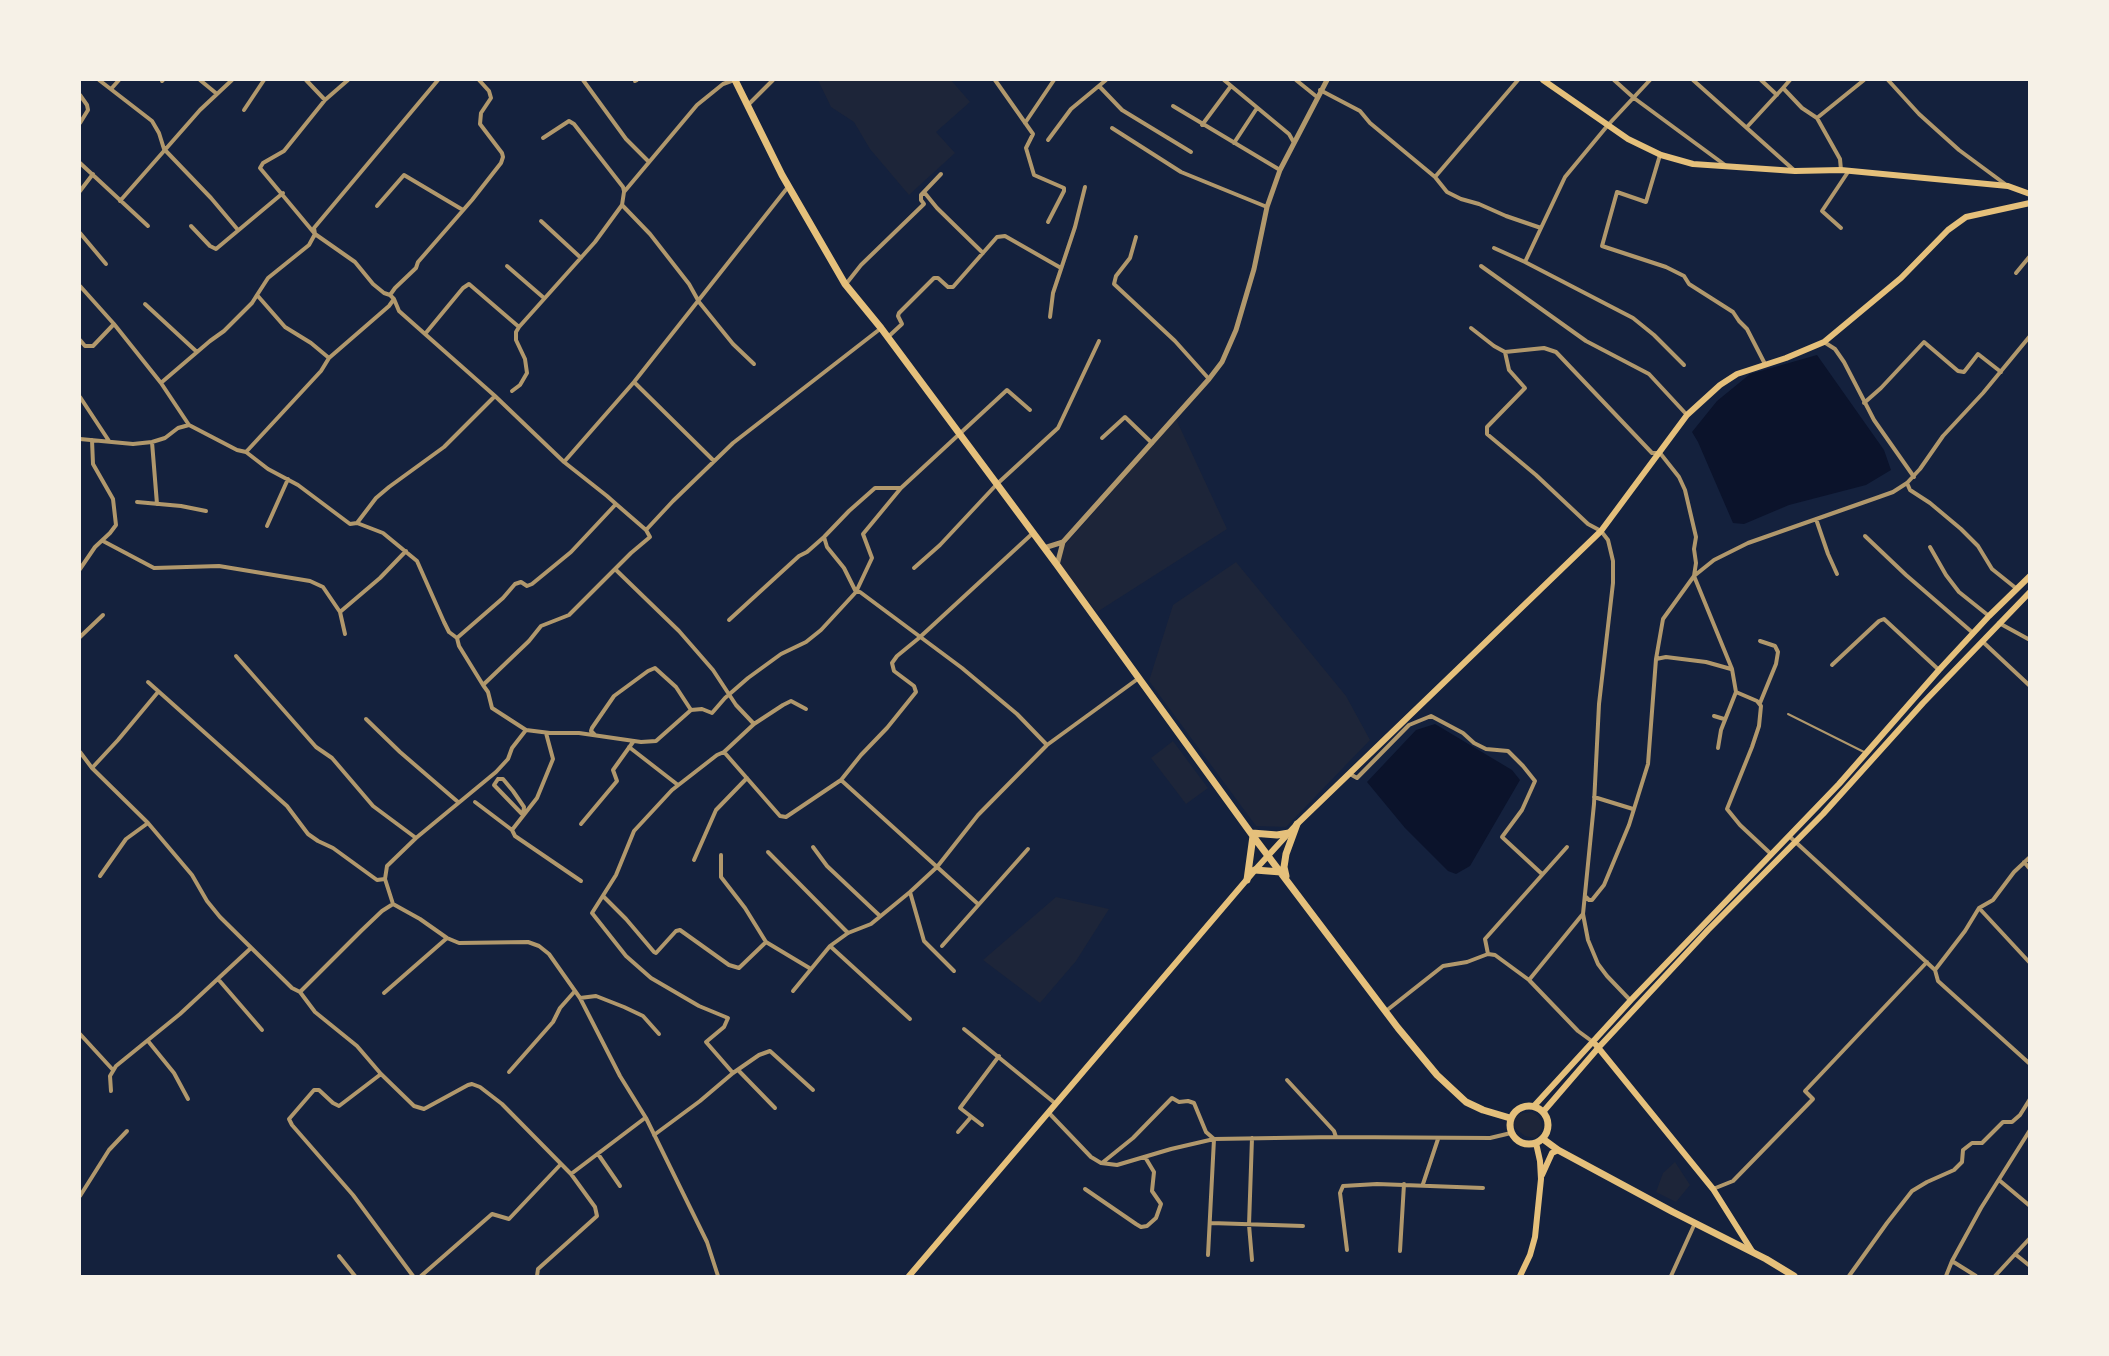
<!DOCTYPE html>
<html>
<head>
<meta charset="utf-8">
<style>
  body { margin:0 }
  #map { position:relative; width:2109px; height:1356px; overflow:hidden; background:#14213d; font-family:"Varela Round",sans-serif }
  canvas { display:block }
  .frame { position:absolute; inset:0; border:81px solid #f6f1e7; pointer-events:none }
</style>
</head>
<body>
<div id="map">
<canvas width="2109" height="1356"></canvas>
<div class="frame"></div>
</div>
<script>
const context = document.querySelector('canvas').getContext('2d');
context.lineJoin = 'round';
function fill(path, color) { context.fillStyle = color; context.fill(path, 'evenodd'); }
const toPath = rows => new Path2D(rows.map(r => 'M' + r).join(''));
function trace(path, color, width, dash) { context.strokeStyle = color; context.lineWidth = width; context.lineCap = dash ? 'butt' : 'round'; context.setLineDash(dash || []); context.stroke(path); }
const green = toPath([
  [818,80,951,80,970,102,936,132,955,153,909,195,870,149,854,122,831,107],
  [1176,419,1227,529,1097,612,1058,565,1064,546],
  [1236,562,1346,696,1370,740,1286,827,1256,826,1149,681,1173,605],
  [1173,741,1208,788,1186,804,1151,758],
  [1056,897,1109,909,1076,961,1040,1003,983,960],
  [1532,1112,1538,1116,1541,1121,1542,1128,1536,1138,1525,1136,1515,1128,1512,1118,1516,1114],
  [1675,1162,1690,1185,1676,1202,1656,1192,1663,1173]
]);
const water = toPath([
  [1817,355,1884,450,1891,470,1866,485,1789,505,1744,524,1733,523,1698,442,1692,432,1717,401,1750,374],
  [1435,724,1512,770,1520,780,1470,866,1456,874,1448,871,1405,828,1367,782,1416,730]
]);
const service = toPath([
  [1788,714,1864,752]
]);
const minor = toPath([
  [99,80,152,121,159,133,164,149,211,198,238,230],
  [200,80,217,94],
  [306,80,325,100],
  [348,80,325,100,284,151,263,163,260,168,315,234,355,262,373,284,384,293,390,295],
  [438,80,314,228,315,234,309,245,268,278,257,295,285,327,311,343,329,358,389,306,394,299,390,295,395,288,416,268,418,262,472,200,501,163,503,157,502,153,480,124,481,113,491,98,489,91,479,80],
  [583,80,626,139,649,162],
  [995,80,1033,134,1026,148,1034,175,1064,188,1064,191,1048,222],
  [1224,80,1289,134,1293,141],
  [1296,80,1317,97],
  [1614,80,1634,98,1725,165],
  [1693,80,1795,171],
  [1761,80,1777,95],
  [1888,80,1919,114,1959,150,2005,184],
  [162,81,163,80],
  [635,81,637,80],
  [1099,86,1122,110,1191,152],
  [1783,88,1790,80],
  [111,89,119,80],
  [1320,90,1360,111,1370,123,1435,177,1447,192,1461,199,1479,204,1506,216,1541,228],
  [80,95,87,105,88,110,80,123],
  [748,105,773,80],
  [1173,106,1280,170],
  [244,110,264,80],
  [1025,123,1054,80],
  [1202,125,1231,86],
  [1747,127,1783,88,1802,108,1817,118],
  [1112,128,1181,172,1267,207],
  [543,138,569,121,574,124,623,187,624,191],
  [1048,140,1071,109,1106,80],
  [1234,143,1257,108],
  [1660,155,1646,202,1617,192,1602,246,1666,267,1684,276,1689,284,1733,312,1739,321,1747,329,1765,364],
  [80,163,148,226],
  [1841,170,1840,159,1817,118,1864,80],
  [1435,177,1518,80],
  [80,191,93,174],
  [924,192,937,208,983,253],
  [120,201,200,110,232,80],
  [622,205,650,234,689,284,699,302,733,344,754,364],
  [377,206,404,175,463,210],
  [541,221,581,258],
  [191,226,210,246,216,249,283,193],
  [1841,228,1822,211,1848,172],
  [80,233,106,264],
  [1136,237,1130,258,1116,276,1114,284,1175,341,1209,379],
  [1494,248,1525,262,1633,318,1654,335,1684,365],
  [1525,262,1565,177,1608,125,1650,80],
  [507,266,544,298],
  [1481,266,1586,341,1649,374,1687,415],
  [2016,273,2030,256],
  [846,284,861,265,924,204,921,200,921,195,941,174],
  [80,286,114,324,161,383,189,425,237,450,246,452,268,469,298,485,350,524,357,523,376,498,389,487,444,447,495,396,564,462,607,496,616,504,571,552,532,584,527,586,521,582,515,584,503,598,457,638,449,632,444,622,417,561,383,533,357,523],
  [394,299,399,311,495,396],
  [145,304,197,352],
  [1050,317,1053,293,1075,227,1085,187],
  [1471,328,1494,346,1505,352,1544,348,1556,352,1652,453,1660,453,1679,477,1685,490,1696,537,1694,549,1696,563,1694,576,1732,669,1736,692,1757,701,1761,706,1759,726,1752,747,1727,809,1740,825,1771,854],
  [425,334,463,288,469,284,519,327],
  [888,337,902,324,898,316,899,313,934,278,938,278,948,287,953,287,997,237,1005,236,1061,268],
  [80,340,85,346,93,346,114,324],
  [1824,342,1835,349,1844,362,1874,420,1914,477],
  [1505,352,1509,370,1525,388,1487,427,1487,434,1536,475,1588,524,1601,531,1608,540,1613,561,1613,583,1599,704,1594,804,1583,914,1588,940,1598,964,1607,976,1630,1000],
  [162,382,210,341,224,331,252,303,257,295],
  [634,382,714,461],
  [512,391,520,385,527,373,525,359,516,340,516,332,519,327,595,242,622,205,624,192,697,105,723,84,734,80],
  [80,397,109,441],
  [1864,403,1881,388,1924,342,1958,371,1964,372,1978,354,2001,372],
  [1102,438,1125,417,1152,443],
  [80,439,133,444,152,442,165,438,178,428,189,425],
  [152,442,157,504],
  [246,452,321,371,329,358],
  [564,462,634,382,788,187],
  [1907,483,1910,490,1930,503,1961,529,1978,546,1992,569,2017,589],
  [901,488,863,534,872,558,856,592,860,592,962,668,1017,714,1047,745],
  [137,502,181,506,206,511],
  [1816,519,1828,554,1837,574],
  [267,526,288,479],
  [646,530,673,501,733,443,880,329],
  [1865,536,1906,575,1973,633],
  [103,541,154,568,219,566,310,581,323,587,340,612],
  [1930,547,1946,575,1959,592,1989,616],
  [914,568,940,545,997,484,1058,428,1099,341],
  [80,569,95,547,110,533,116,525,113,499,93,464,92,440],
  [615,569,679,631,713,670,736,705,754,724],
  [729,620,799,556,807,552,824,537,849,511,875,488,901,488,1007,390,1030,410],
  [1999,623,2030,640],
  [345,634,340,612,380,578,406,551],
  [80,637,103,615],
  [457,638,459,646,483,685,529,641,541,626,569,615,631,553,650,537,646,530,616,504],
  [1983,642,2030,686],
  [236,656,316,747,332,758,373,806,416,838,496,772,508,759,512,748,526,730],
  [1656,659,1666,657,1706,662,1731,669],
  [1832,665,1879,621,1884,619,1939,670],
  [148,682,287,806,308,834,318,841,333,848,377,880,385,879,387,866,416,838],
  [483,685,488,692,492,708,526,730,550,733,579,733,641,742,656,741,691,710,702,709,712,713,725,698,748,678,781,654,806,642,821,630,856,592,844,568,827,547,824,537],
  [1760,703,1776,664,1778,652,1775,646,1760,641],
  [806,709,791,701,783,705,754,724,724,752,780,816,786,817,841,780],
  [1714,716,1724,719],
  [366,719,400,752,458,802],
  [595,735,591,731,592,728,614,696,648,671,655,668,676,687,691,710],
  [629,747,678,785],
  [1718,748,1721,730,1736,692],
  [80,752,92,768,148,823,192,875,207,901,220,917,292,988,300,992,361,931,382,911,393,904],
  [724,752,717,755,672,790,634,831,616,875,592,913,626,956,651,978,699,1006,728,1018,724,1027,706,1042,733,1073],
  [92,768,118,740,158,692],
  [1350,774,1357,778,1409,725,1431,716,1463,733,1474,743,1486,749,1508,751,1523,766,1535,781,1522,810,1502,837,1542,874],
  [498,779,503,779,513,791,524,807,523,815,494,785,498,779],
  [1594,797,1633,809],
  [475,802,512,830,537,798,553,759,546,733],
  [581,824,617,781,613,770,633,742],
  [512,830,515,836,581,881],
  [1789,836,1935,970,1965,931,1979,908,1993,900,2014,872,2030,857],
  [813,847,827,866,880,916],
  [768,852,848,933],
  [721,855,721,877,745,908,766,942,811,969],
  [694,860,716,810,747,778],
  [2024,862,2030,869],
  [100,876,126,839,148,823],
  [385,879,393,904,420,919,447,938,459,943,528,942,539,946,549,954,580,998,620,1076,646,1118,707,1242,718,1276],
  [910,892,924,941,954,971],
  [603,896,626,919,654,952,656,953,676,931,680,930,729,965,739,968,766,942],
  [1586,897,1589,900,1592,900,1604,885,1629,825,1648,764,1656,659,1663,619,1694,576,1714,560,1748,543,1879,497,1893,492,1907,483,1920,469,1943,436,1983,393,2030,336],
  [978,904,841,780,861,755,887,728,916,692,914,686,894,671,892,663,897,656,919,638,1033,533],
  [1979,908,2030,963],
  [830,946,910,1019],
  [942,946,1028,849],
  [1488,954,1485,939,1567,847],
  [1935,970,1938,981,2030,1064],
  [218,979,262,1030],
  [1529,980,1582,915],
  [793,991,830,946,848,933,871,924,910,892,937,867,978,815,1047,745,1139,678],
  [300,992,315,1012,357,1046,381,1074,414,1106,424,1109,468,1085,472,1084,480,1087,502,1104,571,1174,595,1207,597,1216,538,1269,537,1276],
  [384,993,447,938],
  [580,998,596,996,624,1007,643,1016,659,1034],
  [1386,1011,1443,966,1467,962,1488,954,1495,955,1529,980,1578,1031,1593,1042],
  [964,1029,1056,1104],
  [80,1034,113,1070],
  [148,1041,174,1073,188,1099],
  [738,1070,775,1108],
  [509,1072,553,1022,560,1008,575,991],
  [381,1074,339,1106,333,1103,319,1090,314,1090,289,1119,292,1125,353,1195,413,1276],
  [1287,1080,1334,1131,1336,1137],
  [111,1091,110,1076,116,1066,180,1014,251,948],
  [1049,1113,1091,1157,1101,1163,1117,1165,1171,1149,1214,1139,1336,1137,1490,1138,1511,1133],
  [982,1125,960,1108,999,1056],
  [958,1132,971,1117],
  [654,1135,700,1101,733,1073,759,1055,770,1051,813,1090],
  [598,1154,620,1186],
  [1102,1163,1133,1138,1172,1098,1179,1102,1188,1101,1194,1103,1206,1132,1214,1139,1208,1255],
  [571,1174,645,1118],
  [1999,1180,2030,1206],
  [1423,1184,1438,1139],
  [1085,1189,1136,1224,1141,1227,1147,1226,1156,1218,1161,1204,1152,1191,1154,1172,1145,1157],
  [1713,1189,1733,1181,1813,1099,1805,1091,1927,962],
  [80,1196,109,1150,127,1131],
  [1211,1223,1303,1226],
  [1347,1250,1340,1193,1343,1186,1377,1184,1483,1188],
  [1400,1251,1404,1184],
  [2015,1254,2030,1266],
  [339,1256,355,1276],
  [1252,1260,1249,1225,1252,1138],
  [1952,1261,1976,1276],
  [421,1276,492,1214,509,1219,561,1164],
  [1671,1276,1695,1223],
  [1849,1276,1887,1223,1912,1191,1927,1182,1954,1170,1962,1162,1963,1150,1972,1143,1982,1143,2003,1122,2012,1122,2020,1115,2030,1099],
  [1946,1276,1952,1261,1981,1208,2030,1130],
  [1995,1276,2030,1238]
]);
const tertiary = toPath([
  [1044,548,1063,542],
  [1057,565,1063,542,1209,379,1222,362,1236,330,1254,269,1267,207,1280,170,1327,80]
]);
const secondary = toPath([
  [1543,80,1628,139,1661,155,1693,164,1795,171,1841,170,2008,186,2030,194],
  [1596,1045,1713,1189,1752,1251],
  [1534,1106,1631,1000,1839,784,1939,670,1989,616,2030,576],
  [1543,1112,1599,1047,1708,930,1823,814,1923,703,2030,592],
  [1542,1175,1552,1153,1558,1150],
  [909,1276,1255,870,1297,824,1601,531,1687,415,1720,385,1737,374,1786,358,1824,342,1901,278,1948,230,1966,217,2030,203],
  [1520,1276,1530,1255,1535,1237,1541,1179,1540,1161,1536,1143]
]);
const primary = toPath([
  [735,80,782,175,845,284,881,328,1057,565,1253,836,1398,1028,1437,1075,1466,1102,1483,1110,1510,1118],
  [1252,833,1277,835,1289,833],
  [1255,870,1281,872],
  [1286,876,1284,867,1286,854,1297,824],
  [1247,880,1253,836],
  '1510 1125a19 19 0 1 1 38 0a19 19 0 1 1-38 0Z',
  [1543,1139,1558,1150,1673,1212,1766,1259,1794,1276]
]);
fill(green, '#1d2539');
fill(water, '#0b132b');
trace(service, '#b1986c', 2);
trace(minor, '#b1986c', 4);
trace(tertiary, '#b1986c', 5);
trace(secondary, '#e5c07b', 6);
trace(primary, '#e5c07b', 7);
</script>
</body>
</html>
